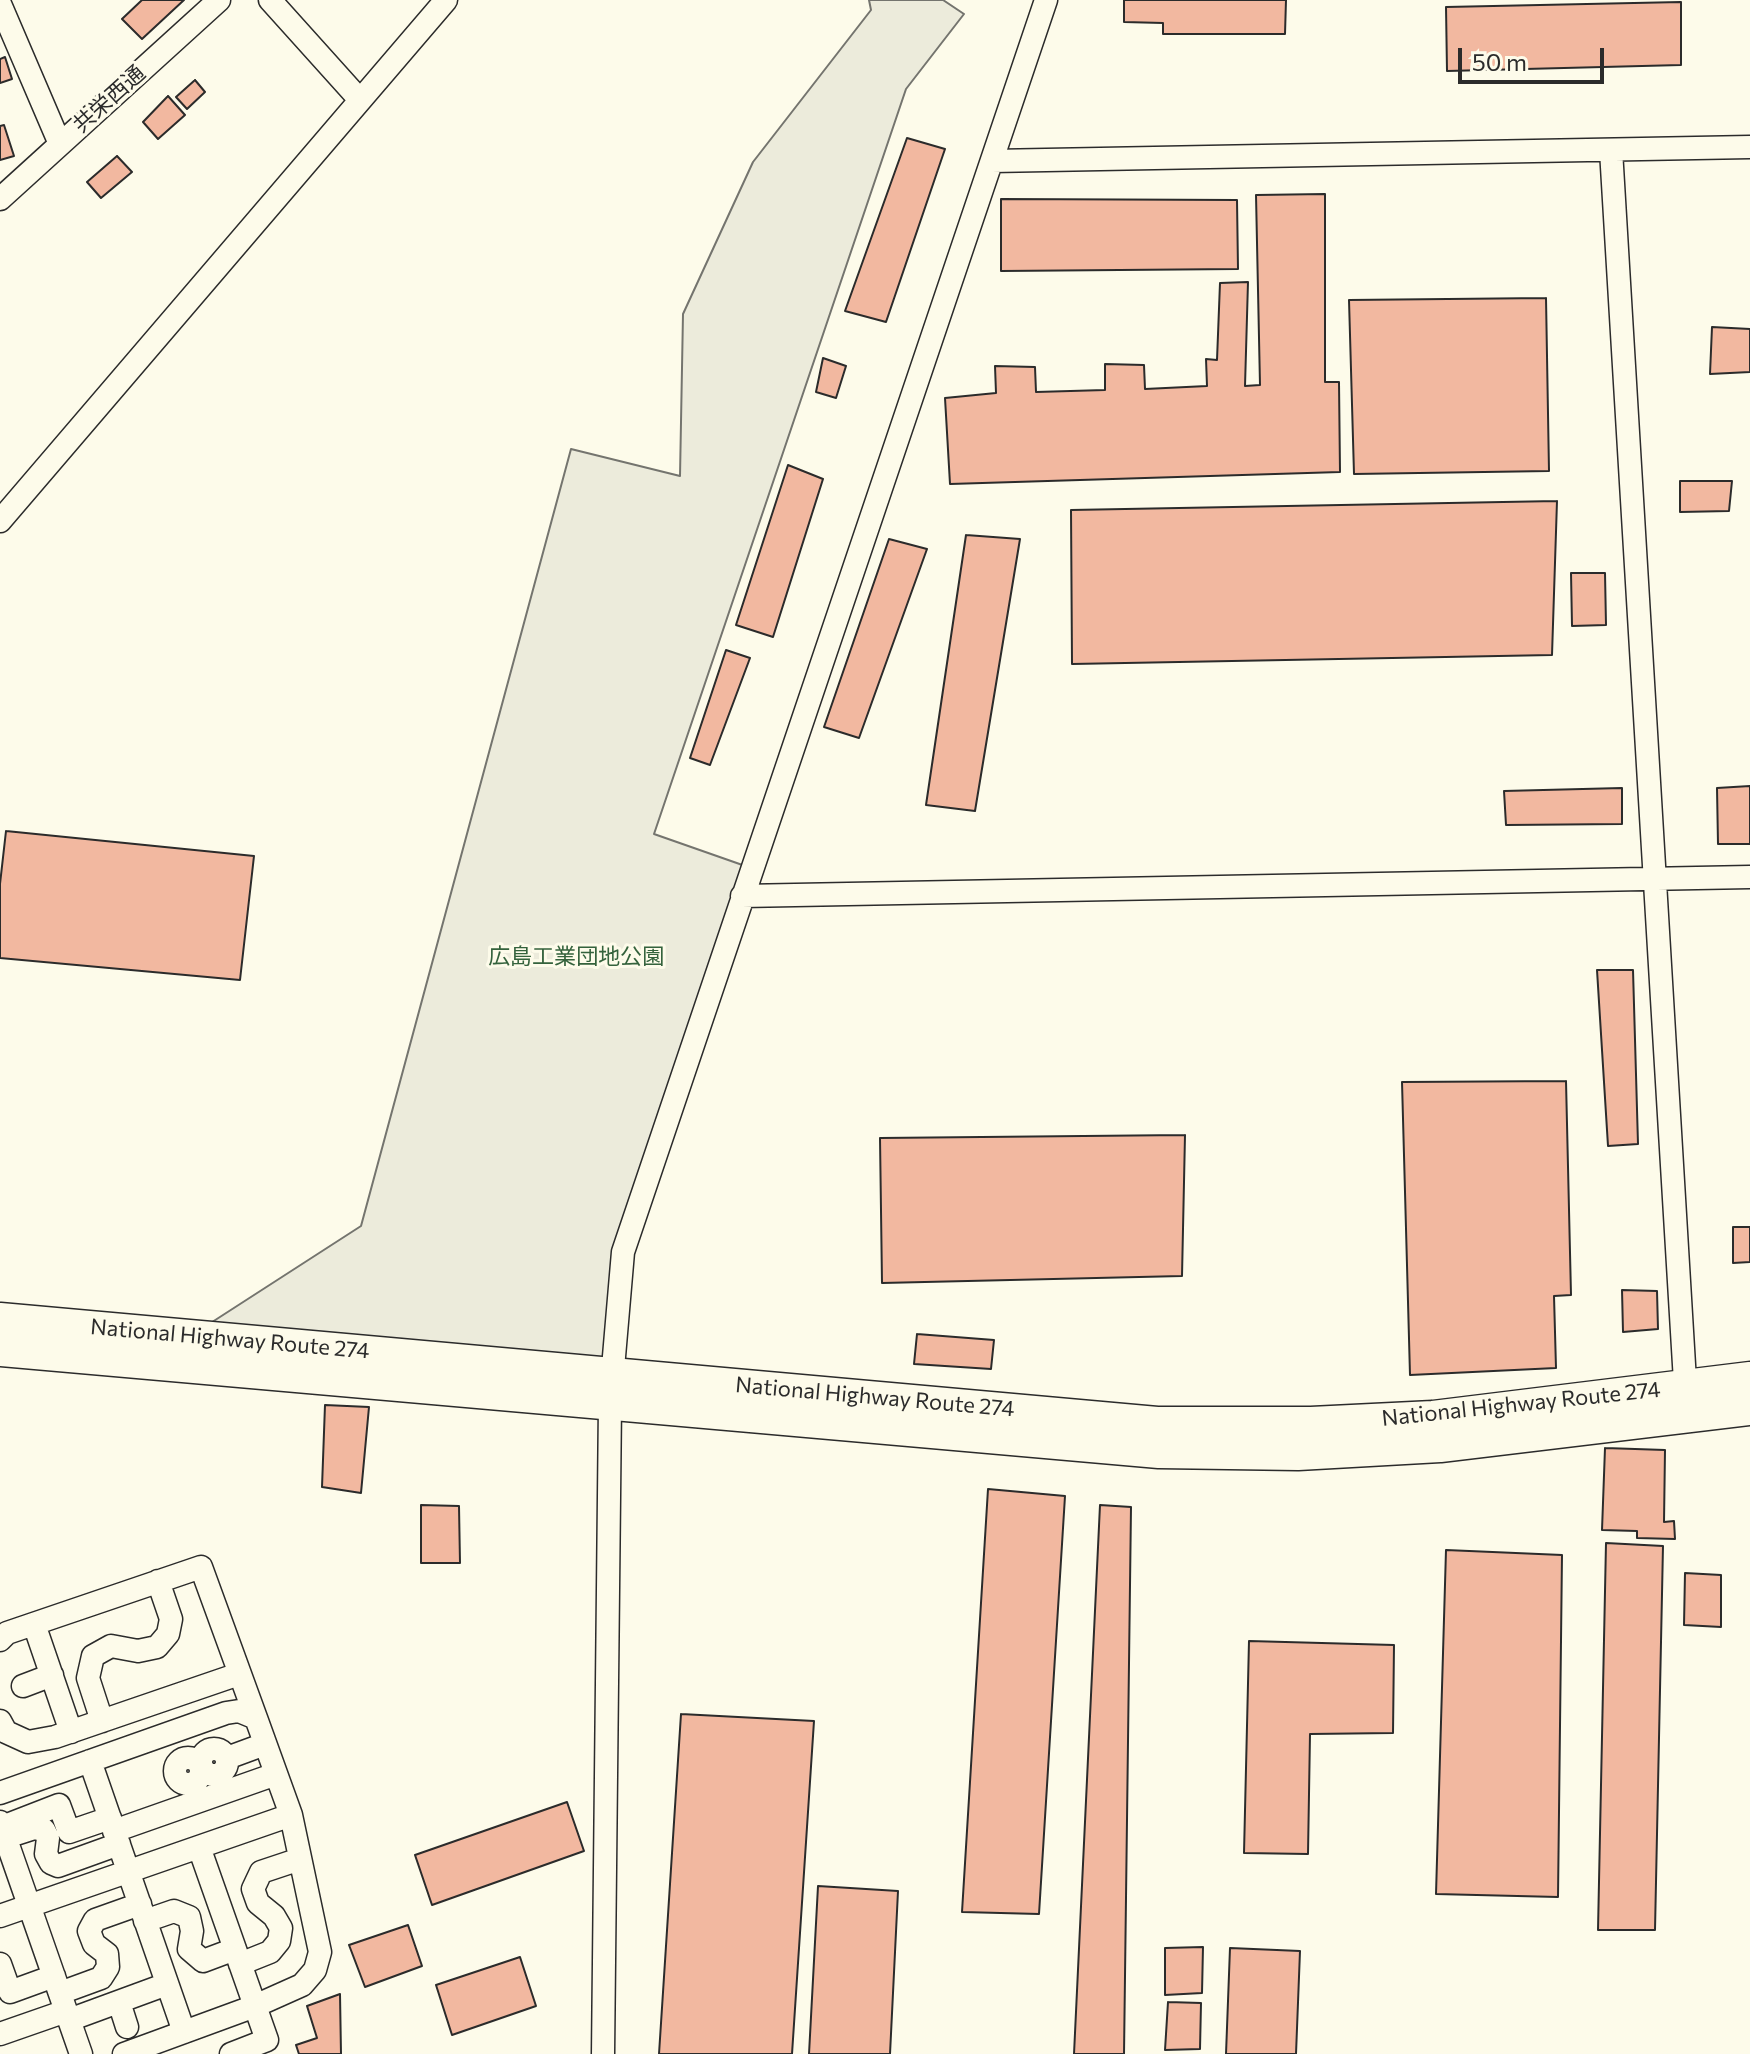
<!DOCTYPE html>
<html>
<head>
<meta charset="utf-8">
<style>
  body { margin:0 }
  #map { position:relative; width:1750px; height:2054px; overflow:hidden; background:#fdfbea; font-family:Commissioner,sans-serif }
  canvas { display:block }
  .scale { position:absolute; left:1458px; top:48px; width:146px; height:36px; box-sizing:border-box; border:4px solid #2b2b2b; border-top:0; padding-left:10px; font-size:24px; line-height:28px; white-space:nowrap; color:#2b2b2b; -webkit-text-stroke:6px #fdfbea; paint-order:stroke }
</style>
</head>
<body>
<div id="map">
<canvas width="1750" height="2054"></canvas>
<div class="scale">50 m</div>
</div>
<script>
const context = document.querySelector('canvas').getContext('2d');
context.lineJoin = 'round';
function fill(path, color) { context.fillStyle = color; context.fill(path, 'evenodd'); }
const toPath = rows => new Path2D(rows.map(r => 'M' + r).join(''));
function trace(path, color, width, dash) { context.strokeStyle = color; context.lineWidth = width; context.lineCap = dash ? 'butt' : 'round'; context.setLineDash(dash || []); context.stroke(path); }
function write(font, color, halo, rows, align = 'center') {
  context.font = font + ' Commissioner,"Noto Sans JP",sans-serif'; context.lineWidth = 6; context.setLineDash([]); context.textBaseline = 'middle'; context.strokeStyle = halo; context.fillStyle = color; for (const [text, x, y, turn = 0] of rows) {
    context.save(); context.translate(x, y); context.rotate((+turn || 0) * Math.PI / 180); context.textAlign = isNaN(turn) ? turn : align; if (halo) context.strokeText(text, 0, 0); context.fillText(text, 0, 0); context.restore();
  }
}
const green = toPath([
  [869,0,943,0,964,14,906,89,654,834,751,868,623,1252,612,1374,192,1335,361,1226,571,449,680,476,683,314,753,162,871,10,869,0]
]);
const building = toPath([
  [142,0,184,0,142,39,122,19,142,0],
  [1124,0,1286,0,1285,34,1163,34,1163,23,1124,22,1124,0],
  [1681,2,1681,65,1447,71,1446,7,1681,2],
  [5,57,12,79,0,83,0,59,5,57],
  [195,80,205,92,187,109,176,97,195,80],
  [168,96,185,115,158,139,143,122,168,96],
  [4,125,14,156,0,160,0,126,4,125],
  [907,138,945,149,886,322,845,311,907,138],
  [117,156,132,172,101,198,87,182,117,156],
  [1325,194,1325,382,1339,382,1340,472,950,484,945,398,996,393,995,366,1035,367,1036,392,1105,390,1105,364,1144,365,1145,389,1207,386,1206,359,1217,360,1220,283,1248,282,1245,386,1260,385,1256,195,1325,194],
  [1001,199,1237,200,1238,269,1001,271,1001,199],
  [1546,298,1549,471,1354,474,1349,300,1546,298],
  [1712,327,1750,329,1750,372,1710,374,1712,327],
  [823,358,846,366,836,398,816,392,823,358],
  [788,465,823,479,773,637,736,625,788,465],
  [1680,481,1732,481,1729,511,1680,512,1680,481],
  [1557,501,1552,655,1072,664,1071,510,1557,501],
  [966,535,1020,539,975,811,926,805,966,535],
  [889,539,927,549,859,738,824,727,889,539],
  [1571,573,1605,573,1606,625,1572,626,1571,573],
  [726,650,750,658,710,765,690,758,726,650],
  [1750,786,1750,844,1718,844,1717,788,1750,786],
  [1622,788,1622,824,1506,825,1504,791,1622,788],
  [6,831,254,856,240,980,0,958,0,884,6,831],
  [1597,970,1633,970,1638,1144,1608,1146,1597,970],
  [1566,1081,1571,1295,1554,1296,1556,1368,1410,1375,1402,1082,1566,1081],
  [1185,1135,1182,1276,882,1283,880,1138,1185,1135],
  [1733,1227,1750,1227,1750,1262,1733,1263,1733,1227],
  [1622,1290,1657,1291,1658,1329,1623,1332,1622,1290],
  [917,1334,994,1340,991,1369,914,1364,917,1334],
  [325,1405,369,1407,361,1493,322,1487,325,1405],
  [1605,1448,1665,1450,1664,1522,1674,1521,1675,1539,1637,1538,1637,1531,1602,1530,1605,1448],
  [988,1489,1065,1496,1039,1914,962,1912,988,1489],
  [421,1505,459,1506,460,1563,421,1563,421,1505],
  [1100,1505,1131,1507,1124,2054,1074,2054,1100,1505],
  [1606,1543,1663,1546,1655,1930,1598,1930,1606,1543],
  [1446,1550,1562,1555,1558,1897,1436,1894,1446,1550],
  [1685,1573,1721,1575,1721,1627,1684,1625,1685,1573],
  [1249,1641,1394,1645,1393,1733,1310,1734,1308,1854,1244,1853,1249,1641],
  [681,1714,814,1721,792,2054,659,2054,681,1714],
  [567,1802,584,1851,432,1905,415,1855,567,1802],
  [818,1886,898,1891,890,2054,809,2054,818,1886],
  [408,1925,422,1966,365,1987,349,1945,408,1925],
  [1203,1947,1202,1993,1165,1995,1165,1948,1203,1947],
  [1230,1948,1300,1951,1296,2054,1226,2054,1230,1948],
  [520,1957,536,2006,452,2035,436,1985,520,1957],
  [340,1994,341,2054,299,2054,296,2045,317,2038,307,2006,340,1994],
  [1168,2002,1201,2003,1200,2049,1165,2050,1168,2002]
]);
const minor = toPath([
  [270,0,360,100],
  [0,4,60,144],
  [1611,150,1686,1398],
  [992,161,1750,147],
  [0,199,219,0],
  [0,521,446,0],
  [742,896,1750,877],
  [34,1624,71,1732],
  [0,1640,7,1633,201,1567,256,1718],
  [23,1686,52,1675],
  [0,1721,6,1732,28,1742,55,1737,239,1674],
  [102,1721,88,1678,93,1656,111,1646,138,1651,157,1647,168,1634,171,1619,158,1581],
  '201 1762a13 13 0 1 1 26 0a13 13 0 1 1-26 0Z',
  '175 1771a13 13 0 1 1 26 0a13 13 0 1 1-26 0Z',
  [227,1758,265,1744],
  [90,1761,184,2032],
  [0,1793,226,1713,239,1711,256,1718,291,1815,320,1952,315,1970,302,1985,255,2006,124,2054],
  [0,1822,81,2054],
  [10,1824,59,1805,69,1832,110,1818],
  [114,1831,276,1774],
  [0,1839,34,1828,44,1830,48,1838,46,1854,51,1863,58,1866,119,1844],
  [199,1847,267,2040,231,2054],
  [0,1916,291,1815],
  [145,1921,174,1911,189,1917,192,1931,189,1949,203,1961,235,1949],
  [0,1964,10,1992,54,1976],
  [240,1964,270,1952,279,1941,281,1928,274,1916,258,1903,253,1889,261,1872,300,1859],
  [60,1993,101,1978,108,1967,107,1954,94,1944,89,1931,95,1920,140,1904],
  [119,2002,127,2027],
  [69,2020,167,1984],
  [0,2034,66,2011],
  [603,2054,610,1403,623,1252,1046,0]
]);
const highway = toPath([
  [0,1319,1157,1423,1311,1423,1433,1417,1750,1378],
  [0,1350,1159,1452,1298,1454,1440,1446,1750,1409]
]);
const streetNames = [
  ["共栄西通",109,99,-42],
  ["National Highway Route 274",230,1339,5],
  ["National Highway Route 274",875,1397,5],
  ["National Highway Route 274",1521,1404,-6]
];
const parkNames = [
  ["広島工業団地公園",576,957]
];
fill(green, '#ecebdb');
trace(green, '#74746e', 2);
fill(building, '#f2b8a0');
trace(building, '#2b2b2b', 2);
trace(minor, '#2b2b2b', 25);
trace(highway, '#2b2b2b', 35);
trace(minor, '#fdfbea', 22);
trace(highway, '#fdfbea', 32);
write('22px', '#2b2b2b', '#fdfbea', streetNames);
write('22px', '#34623c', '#fdfbea', parkNames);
</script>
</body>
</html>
